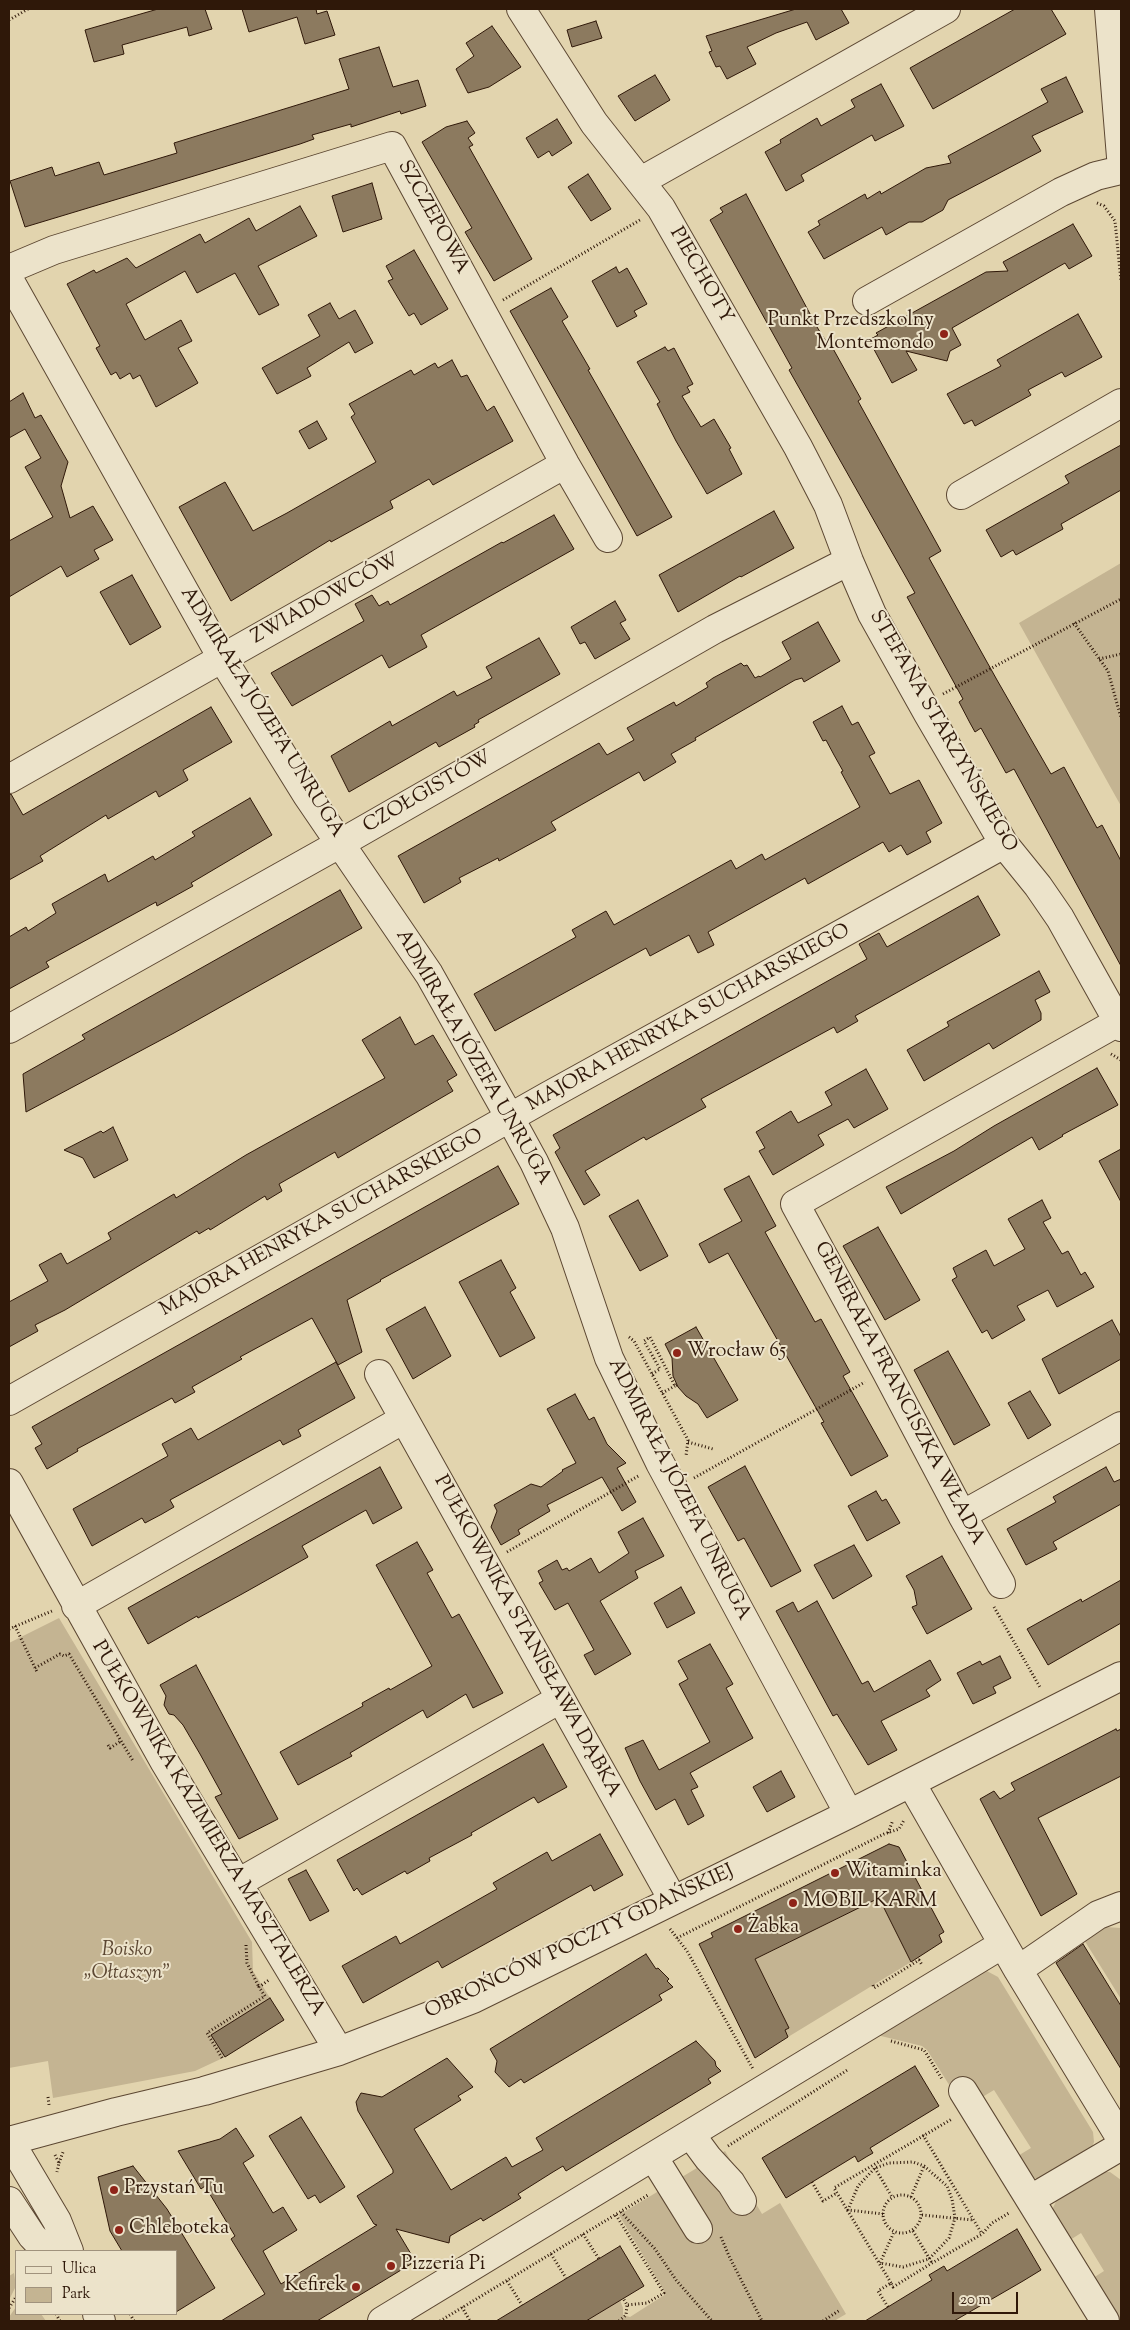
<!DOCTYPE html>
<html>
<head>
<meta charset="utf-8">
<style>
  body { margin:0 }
  #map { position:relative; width:1130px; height:2330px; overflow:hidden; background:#e2d4ae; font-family:"Sorts Mill Goudy",serif }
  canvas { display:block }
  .frame { position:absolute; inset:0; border:10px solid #2f1809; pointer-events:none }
  .legend { position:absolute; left:15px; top:2250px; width:162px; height:65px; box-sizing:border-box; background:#ece3ca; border:1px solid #a0927d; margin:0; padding:6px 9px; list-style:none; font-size:15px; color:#2f1809 }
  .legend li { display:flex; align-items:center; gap:10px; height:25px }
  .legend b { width:25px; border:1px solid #a0927d }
  .scale { position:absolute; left:952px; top:2292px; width:66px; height:22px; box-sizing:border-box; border:2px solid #2f1809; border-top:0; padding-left:6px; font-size:15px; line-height:18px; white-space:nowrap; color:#2f1809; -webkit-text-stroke:4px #ece3ca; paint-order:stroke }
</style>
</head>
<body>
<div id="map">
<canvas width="1130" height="2330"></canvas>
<div class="frame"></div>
<ul class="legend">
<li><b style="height:6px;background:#ece3ca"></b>Ulica</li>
<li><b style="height:14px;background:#c4b492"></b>Park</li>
</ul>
<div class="scale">20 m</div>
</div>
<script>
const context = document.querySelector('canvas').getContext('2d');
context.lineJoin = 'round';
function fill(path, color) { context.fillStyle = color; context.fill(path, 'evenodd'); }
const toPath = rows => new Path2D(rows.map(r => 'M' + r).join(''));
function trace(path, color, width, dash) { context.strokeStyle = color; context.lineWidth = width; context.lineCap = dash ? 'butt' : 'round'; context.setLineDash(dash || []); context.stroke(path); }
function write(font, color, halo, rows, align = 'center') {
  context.font = font + ' "Sorts Mill Goudy",serif'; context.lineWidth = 4; context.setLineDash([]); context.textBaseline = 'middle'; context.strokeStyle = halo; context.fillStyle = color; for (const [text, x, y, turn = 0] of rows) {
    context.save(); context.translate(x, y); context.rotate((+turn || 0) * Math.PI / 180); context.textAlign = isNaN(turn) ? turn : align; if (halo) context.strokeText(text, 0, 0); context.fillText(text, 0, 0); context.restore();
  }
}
const green = toPath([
  [1121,563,1121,806,1019,623],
  [59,1618,252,1942,253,1971,284,2020,225,2057,195,2071,53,2098,48,2061,9,2068,9,1643],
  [879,1898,911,1962,788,2037,785,2030,789,2028,755,1959],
  [1105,1927,1121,1928,1121,1999,1081,1935],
  [983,1969,998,1977,1093,2132,1094,2142,1092,2147,1040,2180,1029,2176,1016,2157,1031,2148,994,2090,979,2099,955,2094,927,2050,922,2046,881,2036,870,2036],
  [725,2151,762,2214,780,2203,846,2314,834,2321,586,2321,620,2300,623,2308,623,2315,630,2317,666,2294,619,2215],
  [1102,2172,1110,2172,1121,2180,1121,2321,1115,2321,1090,2280,1104,2271,1081,2233,1067,2242,1053,2214,1053,2208,1057,2199],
  [14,2273,16,2286,9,2300,9,2276],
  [16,2307,16,2314,41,2314,46,2321,9,2321,9,2317]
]);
const building = toPath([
  [158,9,205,9,212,29,189,36,187,27,122,45,124,54,94,62,85,30,158,9],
  [242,9,316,9,317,14,327,11,335,35,305,44,297,17,249,32,242,9],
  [796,9,841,9,849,23,816,40,807,22,776,33,747,47,756,64,727,79,720,66,716,67,709,52,712,51,706,36,796,9],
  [1015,9,1051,9,1066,34,933,109,910,68,1015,9],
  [596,21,602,38,572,47,567,30,596,21],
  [492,26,521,67,489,87,468,93,456,69,474,56,466,43,492,26],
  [379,47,393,87,418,80,426,106,401,114,400,111,351,127,351,124,312,135,314,139,300,144,25,227,10,181,52,167,55,176,99,162,104,175,177,153,174,143,349,89,339,59,379,47],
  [655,75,670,100,635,121,618,96,655,75],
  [1066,77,1083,112,1032,136,1041,151,948,200,943,210,922,222,909,222,886,235,882,227,824,259,808,232,820,225,818,221,865,194,867,199,880,191,881,194,926,168,951,163,948,156,1048,102,1041,89,1066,77],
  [881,84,904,126,875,141,872,135,801,175,804,181,786,191,765,152,781,143,780,140,817,118,821,126,855,107,851,100,881,84],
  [557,119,572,143,552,156,549,151,538,158,526,138,557,119],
  [467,121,475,133,468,138,473,145,469,147,532,259,494,281,465,232,472,228,422,142,446,127,467,121],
  [588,174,611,209,591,221,568,187,588,174],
  [372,183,382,219,343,232,332,196,372,183],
  [746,194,817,327,829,346,831,345,861,399,858,401,941,551,929,558,997,680,1051,774,1064,767,1097,828,1102,825,1121,861,1121,966,1014,769,1006,773,981,728,975,732,970,723,959,702,963,699,907,597,915,593,789,370,792,368,710,220,723,212,720,208,746,194],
  [300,206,317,236,258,266,279,305,259,315,235,273,197,293,185,271,126,304,145,340,181,320,192,341,178,348,198,383,156,407,140,375,133,379,130,373,120,379,116,372,111,375,96,348,100,346,67,284,94,270,96,273,127,258,136,268,200,234,205,243,249,218,256,231,300,206],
  [1073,224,1092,256,1069,269,1065,263,952,328,961,345,950,351,947,361,906,351,917,370,892,383,869,340,878,335,876,333,986,272,1008,271,1003,262,1073,224],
  [414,250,448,309,421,325,414,313,409,316,398,298,388,281,393,279,386,266,414,250],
  [616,267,619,273,627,268,647,304,634,311,637,316,617,327,592,281,616,267],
  [551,288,568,317,562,321,590,369,588,370,672,517,637,536,510,311,551,288],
  [330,303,339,319,355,310,373,343,355,353,349,342,307,368,311,376,277,394,262,368,320,336,308,315,330,303],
  [1078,314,1102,357,1065,377,1062,372,1028,390,1031,395,975,426,972,420,964,424,947,394,1001,366,997,360,1078,314],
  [665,347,668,351,674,348,693,384,687,387,690,392,682,396,701,427,714,419,731,448,729,449,742,474,707,494,676,441,657,404,660,402,637,362,665,347],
  [452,360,461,377,467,375,487,411,494,406,513,441,433,485,429,479,390,501,393,508,331,542,330,540,231,601,179,507,225,482,253,531,287,513,376,462,351,417,355,414,349,404,411,370,414,375,435,363,438,368,452,360],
  [23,393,35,418,41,415,68,462,61,486,70,518,93,506,113,540,94,550,99,559,67,577,61,566,9,597,9,541,53,517,25,467,41,458,25,429,9,438,9,402,23,393],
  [317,421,327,439,309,449,299,431,317,421],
  [1121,445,1121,490,1061,524,1063,529,1016,555,1013,550,1001,557,986,530,1069,483,1065,476,1121,445],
  [774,511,794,548,741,577,740,576,678,612,659,575,774,511],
  [554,515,574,549,421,635,427,647,389,668,382,655,292,706,271,673,364,621,355,604,372,595,379,606,388,601,390,605,502,542,503,543,554,515],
  [132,575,161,627,130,645,100,592,132,575],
  [615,601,626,620,620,623,630,639,595,659,585,642,580,644,571,627,615,601],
  [818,622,840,661,804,682,802,678,795,680,695,738,696,740,671,754,676,762,644,781,639,772,551,822,556,830,499,861,498,858,459,878,461,882,424,903,398,856,599,743,607,755,634,740,627,728,674,702,676,706,708,687,706,683,713,678,741,663,744,666,747,665,755,678,759,676,760,677,791,659,782,642,818,622],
  [539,638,560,674,478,720,479,722,474,725,475,727,439,747,436,742,349,792,331,756,390,721,392,726,454,691,457,696,492,678,486,667,539,638],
  [842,706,852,725,858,722,875,753,869,756,890,794,919,780,942,823,926,832,931,842,907,855,901,845,889,852,883,842,808,884,805,878,708,932,714,945,698,953,689,935,650,956,646,948,495,1031,474,994,576,937,572,930,606,911,614,925,731,860,736,869,762,854,765,860,860,807,841,772,843,771,834,755,826,740,823,741,813,722,842,706],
  [211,707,232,742,183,770,188,780,159,797,156,791,108,819,106,815,40,856,43,861,9,880,9,795,11,794,23,815,211,707],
  [250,798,272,835,191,883,193,886,157,906,156,902,46,962,49,967,9,989,9,937,26,927,28,931,56,913,52,904,105,874,108,882,153,856,155,860,195,836,192,832,250,798],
  [340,890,362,928,174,1033,26,1112,23,1074,85,1039,82,1035,340,890],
  [978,896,1000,935,855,1016,858,1021,837,1033,834,1027,701,1099,706,1107,646,1140,644,1137,585,1171,600,1195,584,1205,555,1152,560,1148,553,1135,867,959,859,944,879,933,887,947,978,896],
  [1039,971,1050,992,1035,1000,1041,1013,1041,1020,993,1049,989,1043,924,1081,907,1050,949,1026,947,1022,1039,971],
  [400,1017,415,1045,433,1035,457,1075,447,1081,453,1091,338,1158,335,1152,279,1184,282,1191,267,1200,265,1196,210,1230,209,1228,199,1234,197,1231,65,1310,35,1325,38,1331,9,1347,9,1302,48,1281,39,1265,61,1253,67,1264,111,1239,108,1233,174,1194,176,1198,246,1155,385,1078,362,1040,400,1017],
  [1097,1068,1118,1105,1062,1135,1063,1136,1039,1150,1032,1137,901,1214,886,1187,954,1151,994,1126,1097,1068],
  [866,1069,888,1109,854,1128,848,1119,818,1135,824,1145,773,1175,759,1151,765,1148,756,1132,791,1111,798,1123,832,1105,825,1092,866,1069],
  [113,1127,128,1160,94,1178,83,1158,64,1150,101,1131,103,1133,113,1127],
  [1121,1149,1121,1202,1099,1161,1121,1149],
  [498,1166,519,1204,380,1280,381,1281,347,1300,362,1352,338,1365,312,1318,240,1357,242,1359,192,1387,195,1392,175,1403,172,1398,77,1449,78,1451,47,1469,35,1448,42,1444,32,1427,498,1166],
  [749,1176,776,1226,765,1232,815,1322,821,1319,850,1372,843,1376,888,1456,851,1476,821,1423,824,1422,728,1253,709,1263,699,1244,742,1221,724,1189,749,1176],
  [638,1200,668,1256,640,1271,609,1216,638,1200],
  [1042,1200,1051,1218,1043,1222,1062,1254,1068,1251,1081,1275,1085,1272,1094,1287,1057,1307,1048,1290,1017,1306,1025,1320,992,1339,987,1330,982,1333,952,1280,957,1277,953,1268,986,1250,994,1266,1025,1249,1008,1219,1042,1200],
  [878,1227,920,1300,885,1320,843,1246,878,1227],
  [501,1260,516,1288,510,1292,535,1338,500,1357,459,1282,501,1260],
  [425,1307,451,1356,413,1379,386,1329,425,1307],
  [1112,1320,1121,1337,1121,1359,1059,1394,1042,1359,1112,1320],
  [696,1327,738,1400,707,1418,698,1404,686,1396,678,1387,673,1376,672,1358,665,1344,696,1327],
  [948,1351,990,1425,954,1445,914,1370,948,1351],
  [336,1362,355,1398,298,1430,301,1436,283,1445,280,1440,170,1500,174,1507,162,1514,145,1523,142,1518,92,1546,73,1509,168,1456,162,1444,173,1438,191,1428,198,1440,336,1362],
  [1030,1391,1051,1425,1028,1439,1008,1403,1030,1391],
  [575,1394,589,1420,594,1417,607,1444,626,1463,617,1468,636,1502,622,1511,602,1477,547,1505,550,1511,518,1530,520,1534,501,1545,491,1527,497,1511,494,1505,531,1484,541,1487,563,1471,562,1470,576,1463,547,1409,575,1394],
  [745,1466,801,1571,771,1587,744,1538,738,1541,708,1487,745,1466],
  [380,1467,402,1508,373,1524,366,1510,302,1546,308,1557,242,1594,198,1618,197,1616,148,1644,128,1608,380,1467],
  [1106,1467,1114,1482,1121,1479,1121,1504,1053,1542,1057,1549,1026,1565,1007,1529,1056,1502,1053,1497,1106,1467],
  [876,1491,882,1501,886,1499,900,1523,867,1541,848,1506,876,1491],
  [643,1518,664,1556,635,1571,638,1578,600,1601,631,1654,595,1675,584,1655,594,1650,568,1603,555,1610,539,1583,543,1581,538,1571,557,1560,562,1570,567,1568,569,1571,591,1558,599,1573,629,1553,618,1532,643,1518],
  [417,1542,433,1570,427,1573,452,1618,459,1614,503,1693,473,1708,466,1694,427,1718,423,1710,350,1753,352,1756,298,1785,280,1752,363,1706,362,1703,389,1688,390,1690,432,1666,376,1565,417,1542],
  [854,1545,872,1576,833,1599,814,1565,854,1545],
  [942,1556,972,1609,927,1634,912,1607,917,1605,914,1590,906,1576,942,1556],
  [1121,1580,1121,1623,1048,1665,1027,1629,1081,1599,1082,1602,1121,1580],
  [681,1587,695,1613,667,1628,654,1603,681,1587],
  [817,1601,862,1684,868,1681,874,1692,930,1660,941,1680,926,1690,930,1696,881,1721,897,1750,868,1765,837,1714,833,1716,776,1611,793,1602,798,1612,817,1601],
  [710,1644,733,1684,726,1688,753,1738,690,1773,698,1787,691,1790,704,1816,688,1825,675,1799,656,1810,640,1781,625,1748,643,1740,659,1770,710,1742,679,1684,688,1679,678,1661,710,1644],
  [1000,1656,1011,1678,993,1687,996,1693,973,1704,957,1673,980,1661,982,1665,1000,1656],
  [196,1665,278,1819,239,1839,215,1797,222,1794,200,1754,183,1725,174,1715,169,1714,164,1705,166,1696,160,1685,196,1665],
  [1116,1729,1117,1731,1121,1729,1121,1776,1038,1818,1077,1894,1041,1916,980,1799,994,1791,1000,1799,1015,1790,1011,1783,1116,1729],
  [543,1744,567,1787,538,1803,534,1797,471,1833,472,1835,429,1858,430,1861,407,1874,405,1871,362,1895,357,1888,354,1891,337,1860,543,1744],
  [781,1771,795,1797,767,1812,753,1787,781,1771],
  [600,1834,623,1875,594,1891,591,1885,442,1968,438,1961,363,2003,342,1966,396,1936,400,1944,497,1889,493,1883,547,1852,552,1861,600,1834],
  [889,1844,899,1847,944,1932,939,1935,942,1942,911,1962,879,1898,755,1959,789,2028,785,2030,788,2037,755,2058,699,1944,713,1937,711,1933,889,1844],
  [306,1870,329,1911,310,1921,288,1879,306,1870],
  [1083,1944,1121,2006,1121,2069,1056,1963,1083,1944],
  [646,1954,656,1969,658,1968,669,1979,667,1981,673,1987,659,1995,662,2000,524,2083,521,2079,509,2087,495,2072,497,2061,490,2049,646,1954],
  [270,1998,284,2020,225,2057,211,2035,270,1998],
  [696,2041,715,2061,716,2066,721,2071,708,2079,711,2083,566,2171,563,2166,553,2172,518,2194,521,2198,483,2221,481,2218,450,2236,449,2243,396,2229,411,2254,407,2256,411,2264,317,2321,221,2321,265,2294,231,2239,235,2236,205,2186,201,2189,178,2151,220,2139,236,2128,254,2156,243,2163,273,2213,283,2207,297,2230,263,2251,281,2284,377,2225,374,2224,357,2196,393,2173,393,2170,358,2111,356,2102,361,2093,382,2097,447,2058,473,2087,458,2096,461,2100,414,2129,451,2190,506,2157,512,2167,543,2150,536,2138,696,2041],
  [915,2066,939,2106,870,2148,873,2153,866,2157,858,2162,855,2156,786,2198,762,2158,915,2066],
  [301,2117,345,2187,320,2203,315,2195,308,2199,269,2136,301,2117],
  [133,2166,167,2209,215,2288,176,2312,176,2251,122,2251,110,2231,98,2177,133,2166],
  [1017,2229,1041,2270,1023,2281,954,2321,865,2321,932,2280,929,2275,944,2266,947,2271,1017,2229],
  [620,2246,644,2286,586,2321,496,2321,620,2246]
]);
const path = toPath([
  [9,20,28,9],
  [1097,203,1104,206,1115,221,1121,281],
  [503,300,640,220],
  [1074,623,1108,671,1121,718],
  [1099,659,1121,654],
  [943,694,1121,599],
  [1111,1054,1121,1060],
  [629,1337,634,1341,688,1440,686,1456],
  [652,1374,660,1369,644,1341,650,1337,675,1386,677,1385],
  [662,1393,675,1386],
  [688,1442,713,1449],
  [694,1478,865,1382],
  [507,1552,640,1475],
  [994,1607,1041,1689],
  [15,1626,37,1672],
  [9,1629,52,1611],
  [35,1668,60,1654,64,1656,69,1654,133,1761],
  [108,1745,110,1748,121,1741],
  [888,1833,893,1820],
  [670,1929,687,1951,753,2069],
  [677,1938,884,1834,899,1829,904,1820],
  [246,1945,247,1963,259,1987],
  [873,1985,874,1988,919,1960,922,1965],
  [891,2041,924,2050,942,2079],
  [222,2058,207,2033,265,1996,259,1987,269,1980],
  [48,2097,49,2105],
  [923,2135,982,2234],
  [728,2146,849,2069],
  [55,2155,59,2163,57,2172],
  [59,2163,63,2152],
  [875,2168,892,2197],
  [812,2182,823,2201,837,2193],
  '883 2214a19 19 0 1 1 38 0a19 19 0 1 1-38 0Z',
  [911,2197,924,2166],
  [621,2212,655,2249,676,2280,712,2321],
  [883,2214,848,2210,858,2186,875,2168,889,2163,913,2162,924,2166,947,2186,952,2199,955,2218,949,2238,929,2259,903,2267,880,2263,894,2232],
  [616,2215,664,2293,647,2303,627,2305,623,2298],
  [922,2215,973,2220],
  [913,2231,932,2263],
  [583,2234,599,2259],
  [721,2237,729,2256,762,2321],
  [551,2254,566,2278],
  [507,2281,522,2305],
  [891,2283,834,2188,952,2119],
  [462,2307,470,2321],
  [888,2307,878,2291,891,2283,893,2287,932,2263,982,2234,992,2223,1009,2213],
  [9,2308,16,2297],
  [56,2314,60,2321],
  [130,2314,134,2321],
  [440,2321,648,2195],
  [619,2321,626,2315,627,2305],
  [823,2321,840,2310]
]);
const minor = toPath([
  [521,9,594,123,661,208,798,447,828,505,849,561,872,614,928,714,1004,844,1038,886,1060,918,1121,1027],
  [1109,9,1121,157],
  [641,181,946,9],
  [9,269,54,250,392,146,565,464,608,538],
  [9,279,222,658,307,795,429,974,510,1118,534,1162,565,1228,609,1358,660,1463,849,1814],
  [867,301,1061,192,1096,176,1121,170],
  [961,495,1121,403],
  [9,779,565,464],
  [9,1029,341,843,715,629,849,561],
  [379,1374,673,1900],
  [9,1401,548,1096,1004,844],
  [9,1483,164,1761,339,2051],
  [962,1515,1121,1426],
  [1001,1584,962,1515,886,1371,795,1204,1118,1022],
  [76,1606,404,1419],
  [911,1783,1018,1970,1121,2139],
  [238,1883,560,1699],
  [1018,1970,1098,1915,1121,1906],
  [963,2091,1105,2321],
  [691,2135,708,2158,731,2183,742,2201],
  [9,2140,57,2221,69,2251],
  [9,2141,116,2112,204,2091,339,2051,473,1999,849,1814,1121,1676],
  [654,2158,698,2229],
  [1031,2199,1121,2146],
  [9,2201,32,2236,46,2251],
  [97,2314,101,2321],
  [382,2321,1003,1944]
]);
const markers = [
  [944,334,5,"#8f2418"],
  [677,1353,5,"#8f2418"],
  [835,1873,5,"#8f2418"],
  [793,1903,5,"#8f2418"],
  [738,1929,5,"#8f2418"],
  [114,2190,5,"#8f2418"],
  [119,2230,5,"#8f2418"],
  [391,2266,5,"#8f2418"],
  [356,2287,5,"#8f2418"]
];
const streetNames = [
  ["SZCZEPOWA",432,218,61],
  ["PIECHOTY",700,276,60],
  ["ZWIADOWCÓW",326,600,-29],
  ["ADMIRAŁA JÓZEFA UNRUGA",261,713,58],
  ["STEFANA STARZYŃSKIEGO",942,732,60],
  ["CZOŁGISTÓW",428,793,-30],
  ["MAJORA HENRYKA SUCHARSKIEGO",689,1019,-29],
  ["ADMIRAŁA JÓZEFA UNRUGA",472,1058,60],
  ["MAJORA HENRYKA SUCHARSKIEGO",322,1224,-29],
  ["GENERAŁA FRANCISZKA WŁADA",898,1394,62],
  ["ADMIRAŁA JÓZEFA UNRUGA",678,1490,63],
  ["PUŁKOWNIKA STANISŁAWA DĄBKA",526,1637,61],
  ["PUŁKOWNIKA KAZIMIERZA MASZTALERZA",207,1829,59],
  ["OBROŃCÓW POCZTY GDAŃSKIEJ",580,1943,-25]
];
const poiNames = [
  ["Punkt Przedszkolny",934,322,"right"],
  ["Montemondo",934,345,"right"],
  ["Wrocław 65",687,1353],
  ["Witaminka",845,1873],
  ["MOBIL KARM",803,1903],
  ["Żabka",748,1929],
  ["Przystań Tu",124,2190],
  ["Chleboteka",129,2230],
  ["Pizzeria Pi",401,2266],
  ["Kefirek",346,2287,"right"]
];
const parkNames = [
  ["Boisko",127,1952],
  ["„Ołtaszyn”",127,1975]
];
fill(green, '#c4b492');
fill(building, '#8c7a5f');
trace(building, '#2f1809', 1);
trace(minor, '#5c4732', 30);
trace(path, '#2f1809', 3, [1, 2.5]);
trace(minor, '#ece3ca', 28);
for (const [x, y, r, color] of markers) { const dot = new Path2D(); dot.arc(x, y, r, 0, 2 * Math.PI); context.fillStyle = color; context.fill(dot); trace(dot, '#ece3ca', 2); }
write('20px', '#2f1809', '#ece3ca', streetNames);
write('20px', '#2f1809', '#ece3ca', poiNames, 'left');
write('italic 20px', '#5c4732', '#ece3ca', parkNames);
</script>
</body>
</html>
